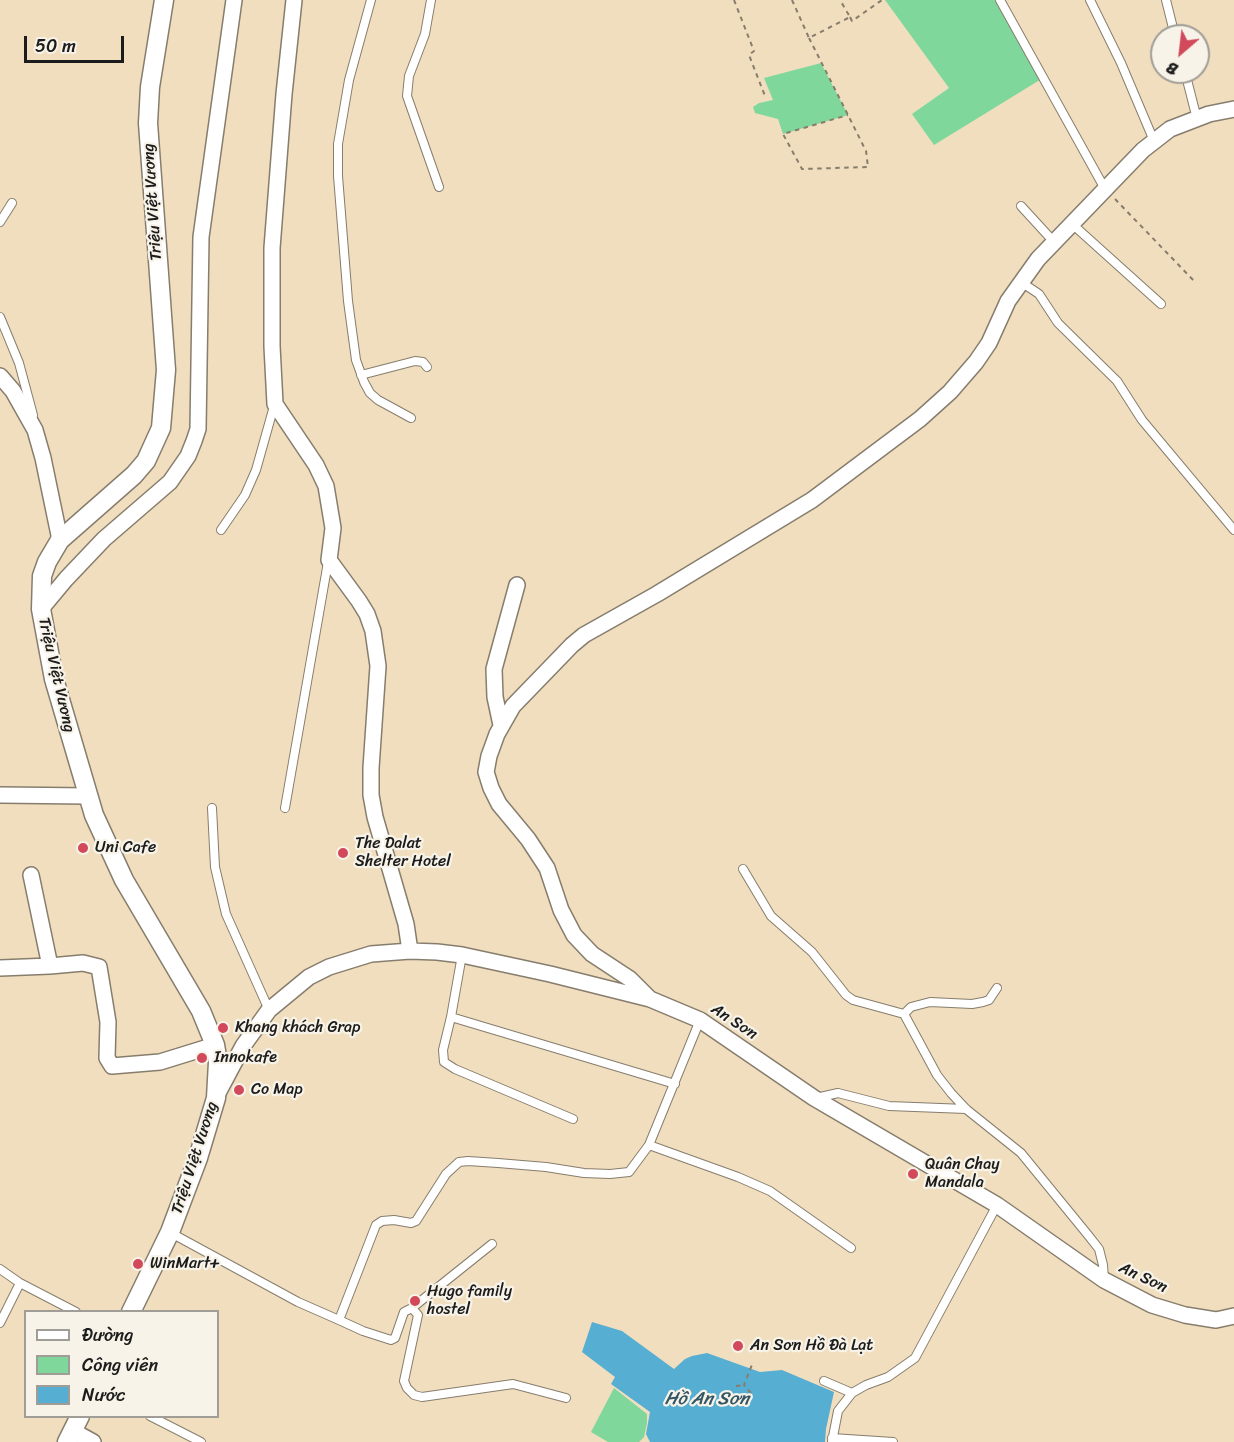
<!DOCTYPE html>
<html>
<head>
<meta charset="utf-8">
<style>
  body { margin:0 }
  #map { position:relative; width:1234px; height:1442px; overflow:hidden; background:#f1debe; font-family:Sriracha,sans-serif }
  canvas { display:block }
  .legend { position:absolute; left:24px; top:1310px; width:195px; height:108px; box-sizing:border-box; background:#f7f3e8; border:2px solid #9f9d96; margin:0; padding:8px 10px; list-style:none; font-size:18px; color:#1c1c1c }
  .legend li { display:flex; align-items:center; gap:12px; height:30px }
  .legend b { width:30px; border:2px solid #9f9d96 }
  .north { position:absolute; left:1150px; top:24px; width:60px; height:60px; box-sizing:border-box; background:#f7f3e8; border:2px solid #9f9d96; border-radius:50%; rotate:208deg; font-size:16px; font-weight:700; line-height:24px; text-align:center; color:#1c1c1c }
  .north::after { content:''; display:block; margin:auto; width:21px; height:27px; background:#d1495b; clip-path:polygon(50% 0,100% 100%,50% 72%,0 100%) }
  .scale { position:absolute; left:24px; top:36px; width:100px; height:27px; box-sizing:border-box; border:3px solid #1c1c1c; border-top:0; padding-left:8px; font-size:18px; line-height:21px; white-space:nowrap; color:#1c1c1c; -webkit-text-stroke:4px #f7f3e8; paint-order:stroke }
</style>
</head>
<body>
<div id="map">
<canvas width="1234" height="1442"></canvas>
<ul class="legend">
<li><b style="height:8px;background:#fff"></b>Đường</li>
<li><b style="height:16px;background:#7fd79c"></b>Công viên</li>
<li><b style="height:16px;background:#56aed3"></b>Nước</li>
</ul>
<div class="north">B</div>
<div class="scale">50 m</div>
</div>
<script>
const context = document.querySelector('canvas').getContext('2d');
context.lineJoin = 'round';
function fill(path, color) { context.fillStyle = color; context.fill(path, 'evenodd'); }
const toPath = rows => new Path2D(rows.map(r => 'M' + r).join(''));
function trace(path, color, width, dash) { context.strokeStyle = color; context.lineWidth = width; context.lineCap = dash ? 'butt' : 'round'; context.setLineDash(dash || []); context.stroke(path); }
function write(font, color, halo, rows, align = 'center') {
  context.font = font + ' Sriracha,sans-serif'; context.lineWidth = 4.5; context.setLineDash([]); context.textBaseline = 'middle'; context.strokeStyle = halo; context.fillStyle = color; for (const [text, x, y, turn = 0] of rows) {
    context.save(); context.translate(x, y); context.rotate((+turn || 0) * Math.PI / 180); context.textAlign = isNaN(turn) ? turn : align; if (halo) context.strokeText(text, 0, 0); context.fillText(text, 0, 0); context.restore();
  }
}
const green = toPath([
  [885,0,1000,0,1043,78,934,145,912,114,949,88],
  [821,63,848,115,783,134,778,119,755,113,753,107,759,103,773,100,764,78],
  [614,1388,647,1414,647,1423,644,1437,639,1442,608,1442,591,1432]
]);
const water = toPath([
  [592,1322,622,1331,674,1369,685,1359,692,1356,707,1353,760,1372,782,1370,834,1392,826,1429,825,1442,650,1442,646,1434,650,1412,611,1384,615,1377,582,1352]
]);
const path = toPath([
  [734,0,754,51,749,55,765,96],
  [792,0,809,38,850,17,840,0],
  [850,17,852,21,882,0],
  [809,38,848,115,866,151,868,167,802,169,783,134,848,115],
  [1115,199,1196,283],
  [736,1386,744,1385],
  [751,1393,744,1385,753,1362]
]);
const service = toPath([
  [371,0,349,80,338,144,338,176,348,301,356,360,364,382,370,393,378,400,411,418],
  [431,0,425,34,409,76,407,96,439,187],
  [1000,0,1105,189],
  [1090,0,1121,63,1154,141],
  [1166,0,1175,36],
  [1185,72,1197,119],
  [1021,206,1054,242],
  [0,222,12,203],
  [1071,223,1161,304],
  [1021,282,1039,294,1058,323,1117,381,1142,420,1234,530],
  [0,317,19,363,33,415],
  [361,375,415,361,423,362,427,367],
  [221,530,245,495,256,470,274,406],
  [212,808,215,867,226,914,269,1010],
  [285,808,328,562],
  [743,869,771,916,812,952,846,995,853,1000,904,1014,937,1075,951,1093,966,1109,1021,1153,1088,1235,1099,1249,1103,1265,1104,1279],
  [462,955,451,1017,443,1050,444,1062,455,1069,573,1119],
  [904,1014,911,1007,930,1002,972,1004,983,1002,989,1000,997,988],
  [451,1017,675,1084],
  [700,1020,649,1145,738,1177,770,1191,851,1248],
  [816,1098,838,1093,889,1106,966,1109],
  [171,1233,298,1302,339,1320,376,1225,382,1221,394,1220,411,1223,416,1221,446,1174,459,1162,468,1161,498,1163,546,1167,584,1173,610,1174,629,1172,649,1145],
  [0,1269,20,1283,76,1312],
  [412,1308,492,1244],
  [339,1320,363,1331,391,1340,395,1338,404,1312,412,1308,418,1315,404,1381,407,1388,414,1395,422,1397,513,1384,566,1398],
  [0,1323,20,1283],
  [824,1381,852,1393],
  [150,1416,201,1442],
  [832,1438,893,1442],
  [832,1442,838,1411,852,1393,866,1385,888,1377,915,1358,997,1205]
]);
const minor = toPath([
  [294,0,284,94,272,248,272,346,275,404,316,465,326,486,333,528,329,560,359,601,367,614,373,631,378,666,371,768,371,795,375,817,406,924,410,951],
  [0,376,13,391,35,430,43,458,60,540],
  [41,609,66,579,104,539,170,482,188,456,194,441,198,429,201,237,234,0],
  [501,725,495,697,494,669,517,585],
  [0,795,88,796],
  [50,966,83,963,99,967,108,1022,107,1058,112,1066,160,1062,215,1045],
  [0,968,50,966,31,875],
  [650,999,630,979,592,954,574,935,561,910,547,868,528,839,499,804,491,788,486,772,489,756,497,734,513,706,572,645,584,635,657,594,812,500,920,419,950,392,976,362,989,343,1008,301,1038,259,1143,150,1170,129,1209,114,1234,109],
  [218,1093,243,1046,269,1010,309,977,329,967,371,954,410,951,437,952,462,955,550,974,650,999,700,1020,814,1098,997,1205,1104,1280,1152,1305,1185,1315,1216,1320,1234,1316],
  [73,1431,93,1442]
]);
const tertiary = toPath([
  [131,1312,170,1232,198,1158,216,1098,218,1062,215,1045,201,1011,124,880,94,815,54,679,41,609,42,576,47,562,60,540,134,475,146,461,161,428,166,370,148,123,150,87,164,0],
  [67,1442,80,1416]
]);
const markers = [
  [83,848,6,"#d1495b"],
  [343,853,6,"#d1495b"],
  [223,1028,6,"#d1495b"],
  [202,1058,6,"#d1495b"],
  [239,1090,6,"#d1495b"],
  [913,1174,6,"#d1495b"],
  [138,1264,6,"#d1495b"],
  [415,1301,6,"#d1495b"],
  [738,1346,6,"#d1495b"]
];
const streetNames = [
  ["Triệu Việt Vương",153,202,-94],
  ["Triệu Việt Vương",56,675,77],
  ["An Sơn",734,1022,33],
  ["Triệu Việt Vương",195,1158,-72],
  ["An Sơn",1143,1278,25]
];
const poiNames = [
  ["The Dalat",355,844],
  ["Shelter Hotel",355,862],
  ["Uni Cafe",95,848],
  ["Khang khách Grap",235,1028],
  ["Innokafe",214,1058],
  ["Co Map",251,1090],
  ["Quân Chay",925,1165],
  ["Mandala",925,1183],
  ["WinMart+",150,1264],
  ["Hugo family",427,1292],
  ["hostel",427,1310],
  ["An Sơn Hồ Đà Lạt",750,1346]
];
const waterNames = [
  ["Hồ An Sơn",707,1399]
];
fill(green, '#7fd79c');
fill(water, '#56aed3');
trace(service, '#867d6d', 10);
trace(minor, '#867d6d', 18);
trace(tertiary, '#867d6d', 21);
trace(path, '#867d6d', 2, [4.5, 4.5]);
trace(service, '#fff', 8);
trace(minor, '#fff', 15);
trace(tertiary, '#fff', 18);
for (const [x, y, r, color] of markers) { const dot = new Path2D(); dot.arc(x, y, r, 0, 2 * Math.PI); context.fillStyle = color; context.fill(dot); trace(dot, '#f7f3e8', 2); }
write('16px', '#1c1c1c', '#f7f3e8', streetNames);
write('16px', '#1c1c1c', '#f7f3e8', poiNames, 'left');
write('italic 18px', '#335665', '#f7f3e8', waterNames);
</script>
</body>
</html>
